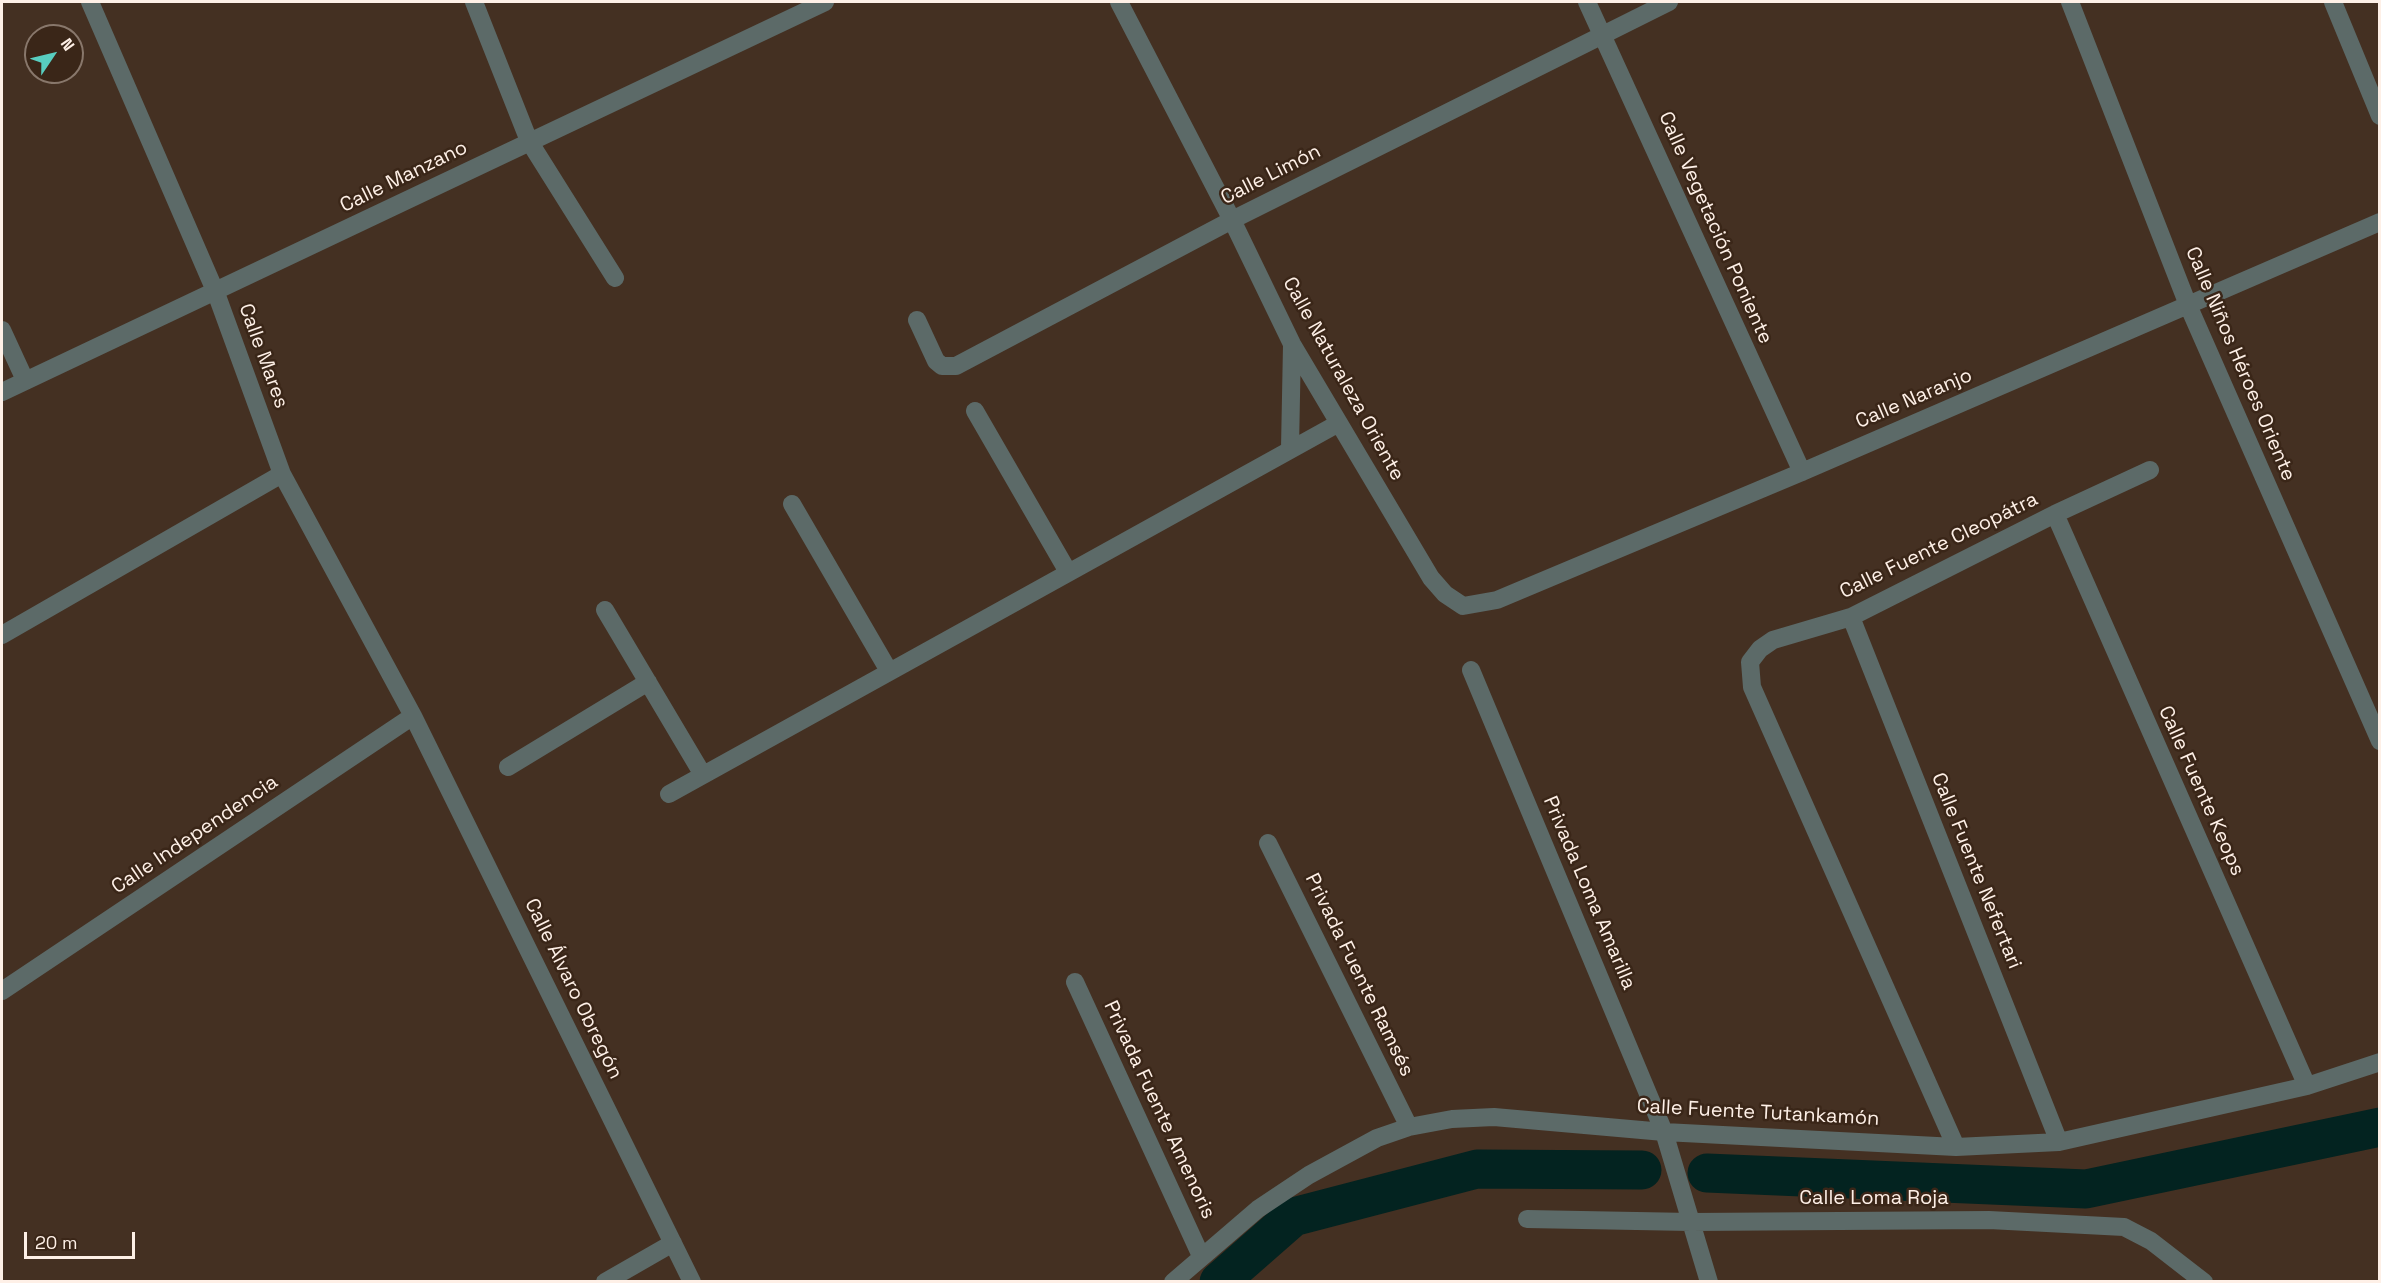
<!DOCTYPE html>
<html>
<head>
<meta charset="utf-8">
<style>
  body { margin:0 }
  #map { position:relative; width:2381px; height:1283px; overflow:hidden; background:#443022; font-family:"Space Grotesk",sans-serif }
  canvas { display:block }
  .frame { position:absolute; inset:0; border:3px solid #fef0e7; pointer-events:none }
  .north { position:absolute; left:24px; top:24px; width:60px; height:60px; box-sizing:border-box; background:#3a2618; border:2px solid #88776b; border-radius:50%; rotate:55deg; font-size:16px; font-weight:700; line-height:24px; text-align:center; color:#fef0e7 }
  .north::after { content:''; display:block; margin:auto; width:21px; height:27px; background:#58cec0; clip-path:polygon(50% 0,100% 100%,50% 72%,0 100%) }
  .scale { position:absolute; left:24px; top:1232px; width:111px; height:27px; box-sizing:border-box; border:3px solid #fef0e7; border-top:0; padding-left:8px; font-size:18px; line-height:21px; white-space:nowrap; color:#fef0e7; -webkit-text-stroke:4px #3a2618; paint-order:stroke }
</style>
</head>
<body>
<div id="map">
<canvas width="2381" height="1283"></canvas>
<div class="frame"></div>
<div class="north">N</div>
<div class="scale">20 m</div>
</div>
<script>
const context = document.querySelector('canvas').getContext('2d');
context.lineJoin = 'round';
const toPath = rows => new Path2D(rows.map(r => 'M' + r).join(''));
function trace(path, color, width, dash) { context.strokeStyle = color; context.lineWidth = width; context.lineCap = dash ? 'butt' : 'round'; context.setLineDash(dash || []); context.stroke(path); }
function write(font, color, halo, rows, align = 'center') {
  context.font = font + ' "Space Grotesk",sans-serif'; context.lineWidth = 5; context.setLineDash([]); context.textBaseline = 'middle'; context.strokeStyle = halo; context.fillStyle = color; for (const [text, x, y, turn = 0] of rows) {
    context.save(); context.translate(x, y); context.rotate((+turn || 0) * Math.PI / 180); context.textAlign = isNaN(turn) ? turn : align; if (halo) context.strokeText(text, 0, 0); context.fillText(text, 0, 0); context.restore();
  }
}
const canal = toPath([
  [1707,1173,2086,1189,2380,1127],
  [1219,1282,1293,1217,1477,1169,1642,1170]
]);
const minor = toPath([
  [90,2,216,293,282,474,413,716,692,1282],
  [474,2,529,141,615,278],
  [1119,2,1232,220,1292,344,1431,578,1445,594,1463,606,1497,600,1802,472,2380,222],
  [1587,2,1802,472],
  [2070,2,2188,305,2380,741],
  [2333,2,2380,116],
  [917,320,936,361,942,366,956,366,1232,220,1669,2],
  [2,330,25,380],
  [2,392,825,2],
  [975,411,1068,572],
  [1290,448,1292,345],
  [792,504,889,671],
  [2055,514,2307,1086],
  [605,610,703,775],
  [1851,617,2059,1142],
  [2,635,282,474],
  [1471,670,1664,1132,1709,1282],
  [508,767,648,682],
  [669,794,1339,423],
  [1268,843,1409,1127],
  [1075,982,1201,1256],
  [2,991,413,716],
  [1956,1147,1752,687,1750,662,1760,649,1773,640,1851,617,2055,514,2150,470],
  [1527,1219,1691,1222,1989,1220,2124,1227,2151,1241,2204,1282],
  [605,1282,673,1243],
  [1173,1282,1258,1209,1309,1175,1377,1138,1409,1127,1452,1119,1494,1117,1664,1132,1956,1147,2059,1142,2307,1086,2380,1062]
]);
const streetNames = [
  ["Calle Limón",1271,175,-27],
  ["Calle Manzano",404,177,-26],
  ["Calle Vegetación Poniente",1715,228,66],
  ["Calle Mares",263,356,70],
  ["Calle Niños Héroes Oriente",2240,364,67],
  ["Calle Naturaleza Oriente",1343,379,61],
  ["Calle Naranjo",1914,399,-23],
  ["Calle Fuente Cleopátra",1939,546,-26],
  ["Calle Fuente Keops",2201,791,66],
  ["Calle Independencia",195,835,-34],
  ["Calle Fuente Nefertari",1976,871,68],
  ["Privada Loma Amarilla",1589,893,67],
  ["Privada Fuente Ramsés",1359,975,64],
  ["Calle Álvaro Obregón",573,989,64],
  ["Privada Fuente Amenoris",1159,1110,65],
  ["Calle Fuente Tutankamón",1758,1113,3],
  ["Calle Loma Roja",1874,1199]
];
trace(canal, '#032320', 39);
trace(minor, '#5c6a68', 18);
write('20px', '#fef0e7', '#3a2618', streetNames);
</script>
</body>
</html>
